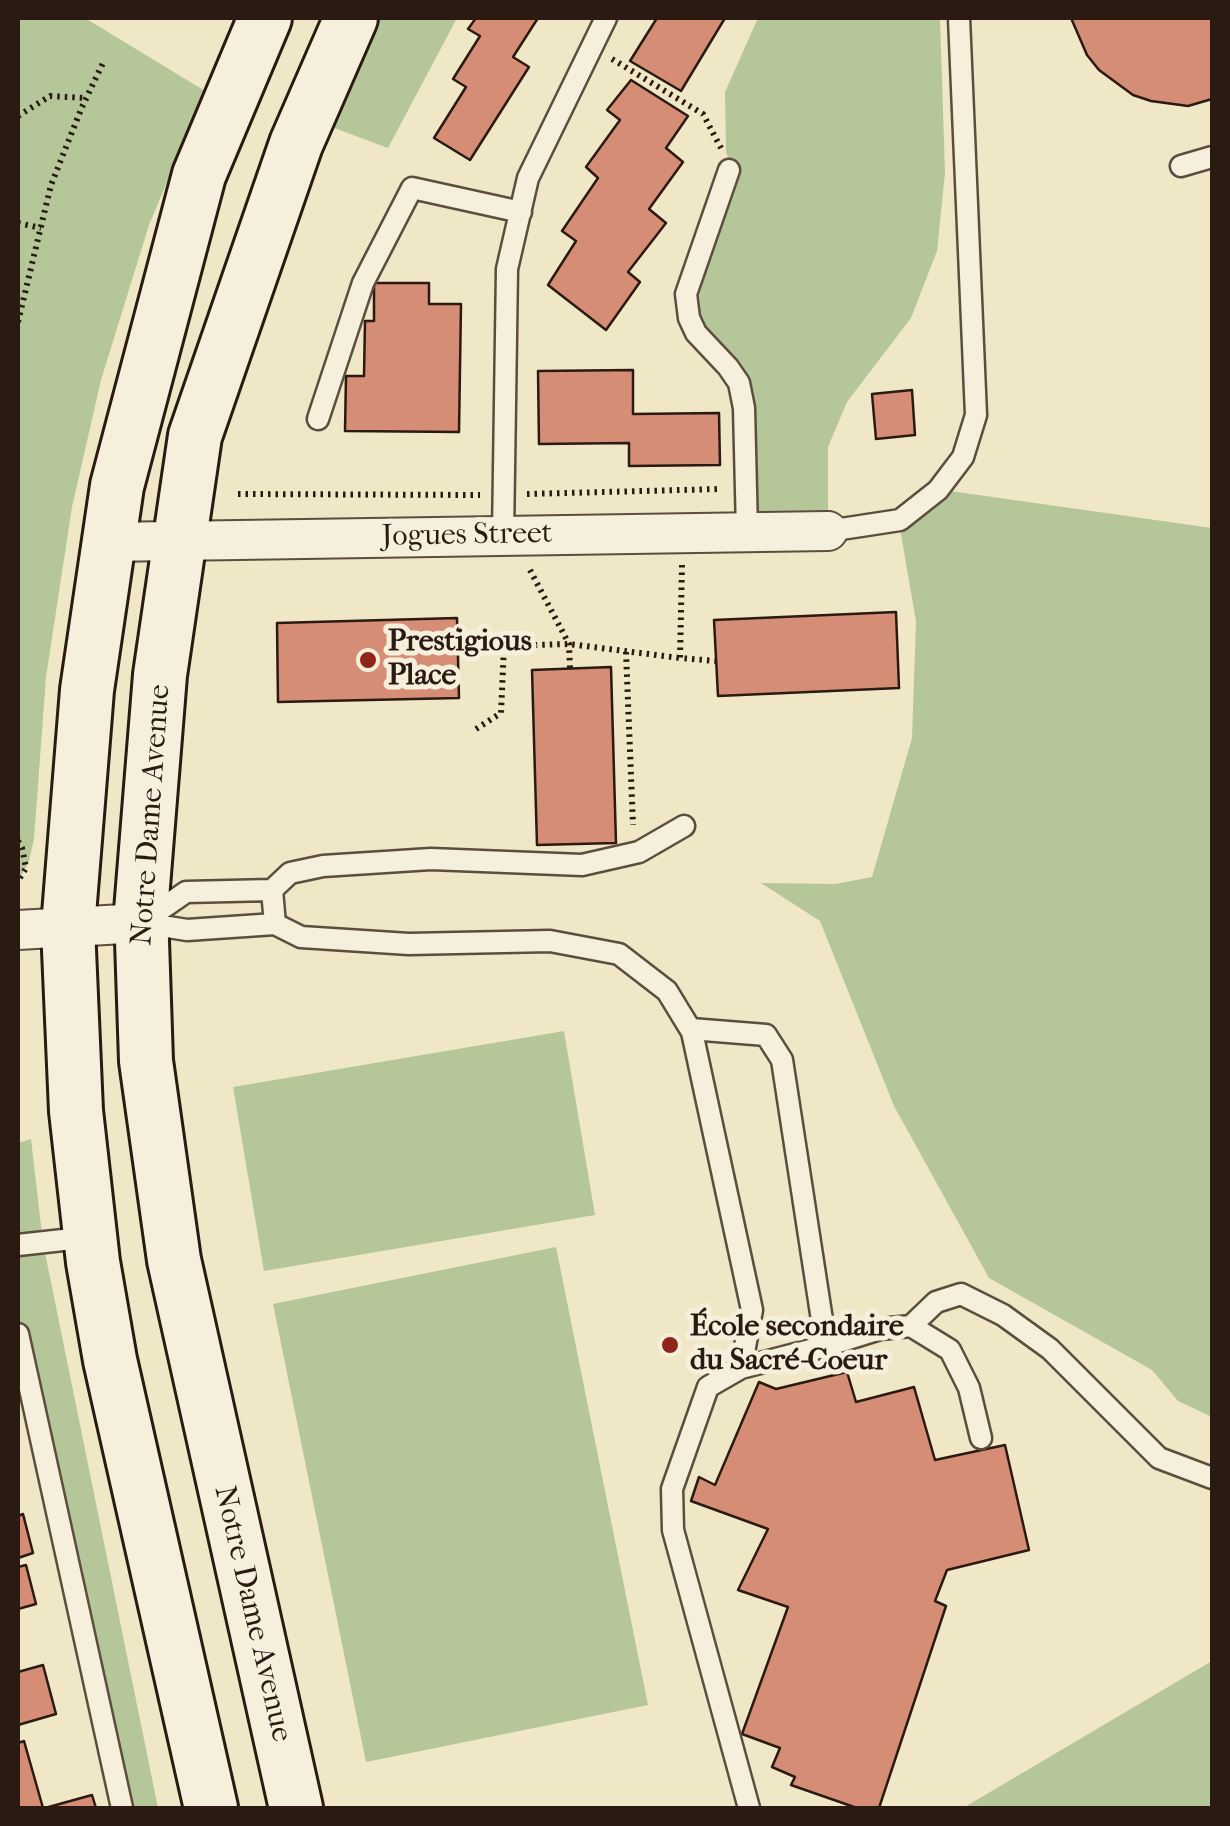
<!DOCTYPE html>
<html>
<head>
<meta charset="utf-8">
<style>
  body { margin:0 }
  #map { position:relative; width:1230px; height:1826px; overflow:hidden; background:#f0e7c7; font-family:"IM FELL French Canon",serif }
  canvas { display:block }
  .frame { position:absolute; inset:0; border:20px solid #2a1a12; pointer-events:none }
</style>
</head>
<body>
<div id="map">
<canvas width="1230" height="1826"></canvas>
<div class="frame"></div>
</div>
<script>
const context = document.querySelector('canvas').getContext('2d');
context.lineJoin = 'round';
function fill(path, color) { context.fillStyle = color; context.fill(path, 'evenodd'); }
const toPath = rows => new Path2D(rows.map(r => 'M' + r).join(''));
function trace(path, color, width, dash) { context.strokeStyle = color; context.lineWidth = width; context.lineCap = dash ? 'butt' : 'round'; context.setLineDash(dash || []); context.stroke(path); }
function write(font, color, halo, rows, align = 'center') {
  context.font = font + ' "IM FELL French Canon",serif'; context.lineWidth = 10; context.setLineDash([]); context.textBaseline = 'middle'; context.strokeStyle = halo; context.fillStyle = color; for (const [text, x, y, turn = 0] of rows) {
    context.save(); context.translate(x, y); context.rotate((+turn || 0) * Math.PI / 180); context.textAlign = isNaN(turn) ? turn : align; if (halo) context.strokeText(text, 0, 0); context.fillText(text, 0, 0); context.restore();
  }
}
const green = toPath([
  [18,18,85,18,205,91,149,225,101,380,72,507,46,677,34,839,29,861,18,882],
  [355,18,457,18,388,148,310,119],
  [758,18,940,18,945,173,937,251,911,318,847,402,828,447,828,529,750,530,747,409,699,333,691,294,733,171,726,152,725,92],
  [936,489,1212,528,1212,1417,1178,1401,1152,1370,989,1278,894,1106,820,921,761,883,835,884,872,877,912,738,916,621,898,517],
  [564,1031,595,1215,264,1271,233,1087],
  [31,1139,43,1243,158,1808,124,1808,21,1346,18,1320,18,1143],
  [556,1247,648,1705,366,1762,273,1304],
  [1212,1661,1212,1808,963,1808]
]);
const building = toPath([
  [476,18,538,18,513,57,529,67,470,160,434,138,466,87,453,79,480,36,468,29,476,18],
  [657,18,725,18,681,91,630,61,657,18],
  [1071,18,1212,18,1212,99,1188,106,1151,101,1133,95,1099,70,1087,55,1071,18],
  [631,80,688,116,666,148,683,162,649,209,666,223,628,272,640,282,606,330,548,285,576,241,562,231,598,178,586,167,620,120,607,110,631,80],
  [374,283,429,283,429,304,461,304,459,432,345,431,346,376,364,376,365,321,374,321,374,283],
  [633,370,633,414,719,413,720,465,629,466,629,443,539,444,538,371,633,370],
  [912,390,915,435,876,439,872,394,912,390],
  [896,612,899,688,718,696,714,620,896,612],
  [457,618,459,698,278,702,277,623,457,618],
  [611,667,616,843,537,845,532,670,611,667],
  [847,1372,856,1402,914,1387,935,1460,1005,1445,1029,1550,947,1570,935,1601,946,1606,879,1808,857,1808,791,1785,795,1777,772,1767,780,1748,742,1734,788,1607,738,1590,768,1529,691,1501,699,1477,715,1485,759,1382,776,1389,847,1372],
  [23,1514,33,1553,18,1558,18,1516,23,1514],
  [26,1565,36,1604,18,1609,18,1567,26,1565],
  [43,1665,56,1714,18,1725,18,1672,43,1665],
  [24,1741,43,1808,18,1808,18,1743,24,1741],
  [92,1795,96,1808,45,1808,92,1795]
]);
const path = toPath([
  [612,59,703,114,722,150],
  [18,116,50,96,86,98],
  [18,223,41,228],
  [18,322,51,185,82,107,103,63],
  [238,494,480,495],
  [527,494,720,489],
  [682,565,680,658,716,661],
  [530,570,569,644,570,668],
  [626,652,633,825],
  [476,729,501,713,504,646,569,644,680,658],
  [18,841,22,848,26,868,18,881]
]);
const lane = toPath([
  [1181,166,1212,157],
  [729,170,686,294,689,318,696,333,728,367,739,383,744,408,747,532],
  [318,419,363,283,412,188,521,212],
  [828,531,900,520,938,490,963,457,976,415,959,18],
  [503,536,507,269,528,178,606,18],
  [684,826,639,852,582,865,431,859,323,866,290,873,272,890,275,924,301,937,409,944,550,941,619,954,667,991,692,1032,752,1310,741,1368],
  [147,919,186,892,272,890],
  [143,923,187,930,275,924],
  [691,1029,766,1035,782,1060,826,1346,741,1368,708,1387,672,1489,673,1530,749,1808],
  [18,1245,90,1237],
  [911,1326,936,1302,961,1294,1003,1315,1050,1349,1159,1458,1212,1478],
  [18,1334,122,1808],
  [826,1346,880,1329,911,1326,950,1350,969,1388,981,1438]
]);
const street = toPath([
  [107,542,828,531],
  [18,930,141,923]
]);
const secondary = toPath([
  [211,1808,110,1360,93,1262,76,1111,68,927,87,690,117,486,199,175,265,18],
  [296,1808,174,1260,146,1061,141,911,160,675,195,436,296,144,351,18]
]);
const markers = [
  [368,660,10,"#8f2418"],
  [670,1345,10,"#8f2418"]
];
const streetNames = [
  ["Jogues Street",467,536,-1],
  ["Notre Dame Avenue",152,815,-86],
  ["Notre Dame Avenue",252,1614,77]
];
const poiNames = [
  ["Prestigious",388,643],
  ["Place",388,677],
  ["École secondaire",690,1328],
  ["du Sacré-Coeur",690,1362]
];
fill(green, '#b5c799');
fill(building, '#d58d76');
trace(building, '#2a1a12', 2.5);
trace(lane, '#5c4d3f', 25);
trace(street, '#5c4d3f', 42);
trace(secondary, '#2a1a12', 58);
trace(path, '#2a1a12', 6, [2.5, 5]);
trace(lane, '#f5efdb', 20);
trace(street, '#f5efdb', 38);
trace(secondary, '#f5efdb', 52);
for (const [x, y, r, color] of markers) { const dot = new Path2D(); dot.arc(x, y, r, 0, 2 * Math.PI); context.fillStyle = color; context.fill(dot); trace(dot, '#f5efdb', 4); }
write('30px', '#2a1a12', '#f5efdb', streetNames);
write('bold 30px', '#2a1a12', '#f5efdb', poiNames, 'left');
</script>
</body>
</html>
